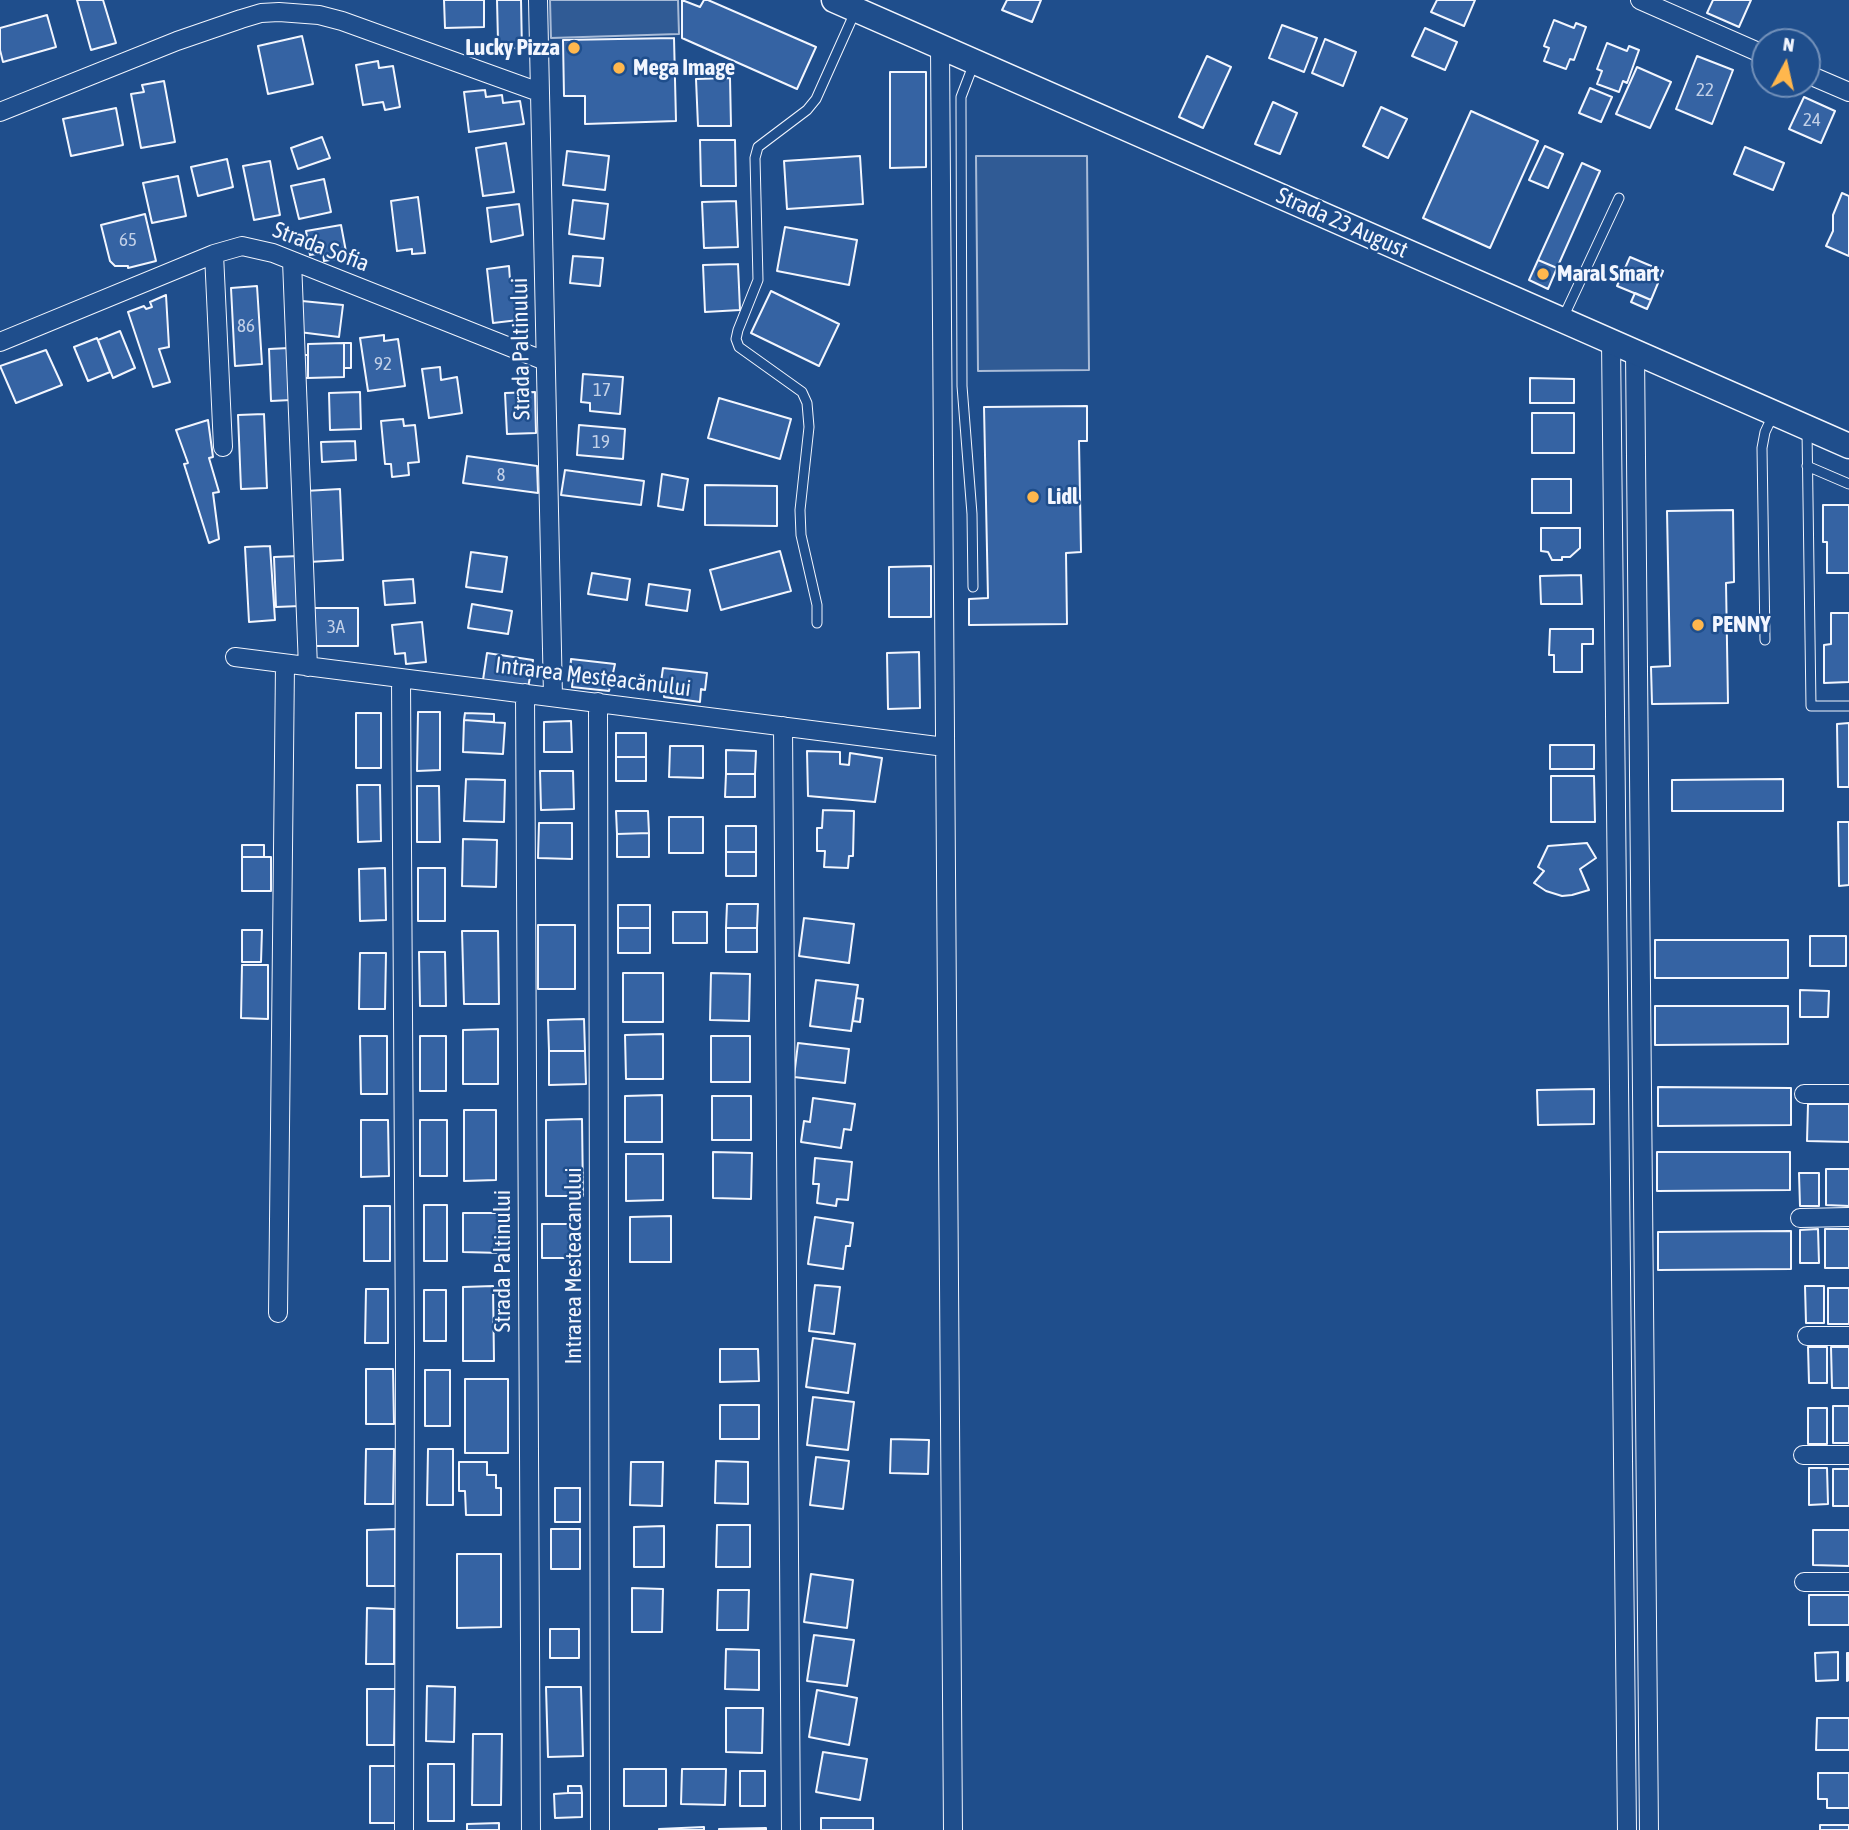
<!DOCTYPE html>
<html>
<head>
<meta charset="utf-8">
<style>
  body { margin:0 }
  #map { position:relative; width:1849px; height:1830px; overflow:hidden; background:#1f4e8c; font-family:"Asap Condensed",sans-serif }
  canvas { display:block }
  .north { position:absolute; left:1751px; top:28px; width:70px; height:70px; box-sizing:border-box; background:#1f4e8c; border:2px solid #7391ba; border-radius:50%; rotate:8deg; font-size:19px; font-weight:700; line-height:28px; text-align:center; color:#f2f6ff }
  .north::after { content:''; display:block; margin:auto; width:24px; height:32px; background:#ffb74d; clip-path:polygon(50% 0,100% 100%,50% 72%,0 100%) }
</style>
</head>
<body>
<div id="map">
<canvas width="1849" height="1830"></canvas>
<div class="north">N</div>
</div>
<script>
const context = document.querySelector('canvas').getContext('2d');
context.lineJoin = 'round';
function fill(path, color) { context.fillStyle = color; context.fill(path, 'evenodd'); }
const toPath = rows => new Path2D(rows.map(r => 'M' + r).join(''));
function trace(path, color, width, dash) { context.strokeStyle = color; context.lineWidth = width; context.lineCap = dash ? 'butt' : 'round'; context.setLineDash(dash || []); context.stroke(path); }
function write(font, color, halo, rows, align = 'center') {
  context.font = font + ' "Asap Condensed",sans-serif'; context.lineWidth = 5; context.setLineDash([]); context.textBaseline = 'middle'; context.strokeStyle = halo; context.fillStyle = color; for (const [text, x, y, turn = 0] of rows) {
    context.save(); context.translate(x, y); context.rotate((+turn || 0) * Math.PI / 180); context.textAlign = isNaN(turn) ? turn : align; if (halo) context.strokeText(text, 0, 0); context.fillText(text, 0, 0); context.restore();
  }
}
const parking = toPath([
  [550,0,678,0,679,34,551,38,550,0],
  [976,156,1087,156,1089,370,978,371,976,156]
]);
const building = toPath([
  [77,0,103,0,116,43,91,50,77,0],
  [444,0,484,0,484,27,445,28,444,0],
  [497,0,521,0,522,51,498,41,497,0],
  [682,0,700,7,704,0,708,0,816,47,797,89,682,38,682,0],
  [1007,0,1041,0,1032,22,1002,10,1007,0],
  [1437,0,1475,0,1464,26,1431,12,1437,0],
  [1713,0,1751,0,1739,27,1707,13,1713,0],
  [47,15,56,47,3,62,0,50,0,28,47,15],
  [1554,20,1574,28,1576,23,1586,27,1574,60,1570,59,1566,69,1544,61,1549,48,1544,46,1554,20],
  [1282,25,1317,38,1304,72,1269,58,1282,25],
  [1425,28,1457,42,1445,70,1412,56,1425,28],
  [302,36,313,84,268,94,258,46,302,36],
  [674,38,676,121,585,124,585,96,564,96,563,40,674,38],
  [1325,39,1356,52,1343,86,1312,73,1325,39],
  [1607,43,1627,51,1629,46,1639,50,1627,83,1623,81,1619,92,1597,84,1602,71,1597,69,1607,43],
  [1207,56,1231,67,1203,128,1179,117,1207,56],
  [1697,56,1733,70,1712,124,1676,109,1697,56],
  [378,61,379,68,393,66,400,107,385,110,383,102,363,105,356,65,378,61],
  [1637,67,1671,82,1650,128,1616,114,1637,67],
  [890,72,926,72,926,167,890,168,890,72],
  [730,78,731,126,698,126,696,79,730,78],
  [164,81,175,142,141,148,131,94,144,92,142,85,164,81],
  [1590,88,1612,97,1601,122,1579,113,1590,88],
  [485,90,486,97,502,95,503,103,520,101,524,124,469,132,464,92,485,90],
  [1804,97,1835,111,1821,143,1789,129,1804,97],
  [1273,102,1297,113,1280,154,1255,144,1273,102],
  [1381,107,1407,119,1388,158,1363,146,1381,107],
  [116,108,123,145,71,156,63,119,116,108],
  [1471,111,1538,141,1490,248,1423,218,1471,111],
  [322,137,330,158,298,169,291,148,322,137],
  [700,140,735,140,736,186,701,186,700,140],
  [506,143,514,192,483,196,476,148,506,143],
  [1545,146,1563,154,1548,188,1529,180,1545,146],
  [1745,147,1784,163,1773,190,1734,174,1745,147],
  [567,151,609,156,605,190,563,185,567,151],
  [860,156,863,204,787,209,784,161,860,156],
  [227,159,233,187,198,196,191,167,227,159],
  [270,161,280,215,254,220,243,166,270,161],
  [1582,163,1600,171,1557,268,1538,260,1582,163],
  [178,176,186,216,152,223,143,183,178,176],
  [324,179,331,212,299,219,291,186,324,179],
  [1842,193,1849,196,1849,256,1826,246,1833,231,1833,215,1842,193],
  [418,197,425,253,412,254,412,249,397,251,391,201,418,197],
  [573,200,608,204,604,239,569,234,573,200],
  [736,201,738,247,704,248,702,202,736,201],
  [519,204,523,235,491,242,487,208,519,204],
  [145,214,156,261,128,268,128,266,115,266,110,261,101,225,145,214],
  [341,225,347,257,324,261,323,253,310,255,306,231,341,225],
  [785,227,857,240,849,285,777,271,785,227],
  [573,256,603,258,600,286,570,283,573,256],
  [1630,257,1663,271,1651,300,1617,286,1630,257],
  [1538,260,1557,268,1548,289,1529,280,1538,260],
  [738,264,740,310,705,312,703,265,738,264],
  [509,266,510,280,519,279,521,299,525,299,527,319,493,323,487,269,509,266],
  [257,286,262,364,235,366,231,288,257,286],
  [771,291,839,324,819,366,751,333,771,291],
  [1635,293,1651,300,1647,309,1631,302,1635,293],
  [166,295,169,347,159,349,170,382,153,387,128,312,144,306,146,309,152,307,150,302,166,295],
  [302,301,343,305,339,337,299,332,302,301],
  [120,331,135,368,113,378,98,340,120,331],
  [384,335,384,341,398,339,405,386,368,391,360,338,384,335],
  [97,338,110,372,88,381,74,347,97,338],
  [344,343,351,343,351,368,344,368,344,343],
  [344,343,344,377,308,378,308,344,344,343],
  [289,348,291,400,271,401,269,349,289,348],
  [46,350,62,385,16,403,0,366,46,350],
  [302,355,308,355,308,378,303,378,302,355],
  [440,367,441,380,457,377,462,413,429,418,422,369,440,367],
  [583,374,623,377,620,414,590,411,590,403,581,402,583,374],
  [1530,378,1574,379,1574,403,1530,403,1530,378],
  [360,392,361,429,330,430,329,393,360,392],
  [535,392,536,433,507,434,505,393,535,392],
  [719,398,791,419,780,459,708,438,719,398],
  [1087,406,1087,441,1079,441,1081,552,1066,553,1067,624,969,625,969,599,988,598,984,407,1087,406],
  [1532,413,1574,413,1574,453,1532,453,1532,413],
  [264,414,267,488,241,489,238,415,264,414],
  [403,419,404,426,415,425,419,462,408,463,409,475,392,477,391,464,385,464,381,421,403,419],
  [208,420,213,457,209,458,219,492,213,493,219,539,209,543,184,464,188,463,176,430,208,420],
  [579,425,625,429,623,459,577,455,579,425],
  [355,441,356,460,322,462,321,442,355,441],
  [467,456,537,466,538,493,463,483,467,456],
  [565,470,644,481,641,505,561,495,565,470],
  [662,474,688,479,683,510,658,506,662,474],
  [1532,479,1571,479,1571,513,1532,513,1532,479],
  [705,485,777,486,777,526,705,525,705,485],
  [340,489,343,560,309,562,305,491,340,489],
  [1823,505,1849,505,1849,573,1827,573,1827,542,1823,542,1823,505],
  [1733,510,1734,582,1726,583,1728,703,1652,704,1651,667,1670,666,1667,511,1733,510],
  [1541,528,1580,528,1580,548,1570,557,1562,557,1562,560,1552,560,1548,552,1541,551,1541,528],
  [270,546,275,620,249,622,245,547,270,546],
  [780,551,791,591,721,610,710,570,780,551],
  [471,552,507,557,502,592,466,587,471,552],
  [299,556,300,606,276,607,274,557,299,556],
  [931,566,931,617,889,617,889,567,931,566],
  [592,573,630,579,627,600,588,594,592,573],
  [1581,575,1582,604,1541,604,1540,576,1581,575],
  [413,579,415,603,385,605,383,581,413,579],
  [649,584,690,590,687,611,646,605,649,584],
  [472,604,512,611,508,634,468,628,472,604],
  [314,608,358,608,358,646,314,646,314,608],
  [1831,613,1849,613,1849,682,1824,683,1824,645,1831,644,1831,613],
  [422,622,426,662,406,664,405,653,395,654,392,625,422,622],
  [1550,629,1593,629,1593,644,1582,644,1582,672,1554,672,1554,655,1549,655,1550,629],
  [919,652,920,708,888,709,887,653,919,652],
  [487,653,533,660,528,688,483,680,487,653],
  [571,659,615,664,609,691,572,687,573,675,570,674,571,659],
  [663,668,707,673,705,690,701,689,700,702,664,697,665,690,660,689,663,668],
  [418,712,440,712,440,770,417,771,418,712],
  [356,713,381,713,381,768,356,768,356,713],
  [465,713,494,714,494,722,464,720,465,713],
  [464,720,505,723,503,754,463,752,464,720],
  [571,721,572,752,544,752,544,722,571,721],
  [1849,723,1849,787,1838,787,1837,724,1849,723],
  [616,733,646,733,646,757,616,757,616,733],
  [1550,745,1594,745,1594,769,1550,769,1550,745],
  [670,746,703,746,703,778,669,777,670,746],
  [726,750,756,751,755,774,726,774,726,750],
  [807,751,840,752,840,764,849,765,850,753,882,758,875,802,808,796,807,751],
  [616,757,646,757,646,781,616,781,616,757],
  [540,771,573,771,574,809,541,810,540,771],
  [726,774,755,774,755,797,725,797,726,774],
  [1551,776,1594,776,1595,822,1551,822,1551,776],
  [466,779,505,780,504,822,464,821,466,779],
  [1783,779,1783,811,1672,811,1672,780,1783,779],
  [357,785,380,785,381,841,358,842,357,785],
  [417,786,439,786,440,842,417,842,417,786],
  [823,810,854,811,853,856,849,856,848,868,824,867,825,851,817,851,817,828,822,828,823,810],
  [616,811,648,811,649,833,617,834,616,811],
  [669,817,703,817,703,853,669,853,669,817],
  [1838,822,1849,822,1849,885,1839,886,1838,822],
  [539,823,572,823,572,859,538,858,539,823],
  [726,826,756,826,756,852,726,852,726,826],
  [649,833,649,857,617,857,617,834,649,833],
  [463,839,497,840,496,887,462,886,463,839],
  [1587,843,1596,858,1580,869,1589,890,1572,895,1562,896,1546,891,1534,883,1544,871,1538,867,1548,846,1587,843],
  [242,845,264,845,264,857,242,857,242,845],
  [726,852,756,852,756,876,726,876,726,852],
  [242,857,271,857,271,891,242,891,242,857],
  [385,868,386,920,360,921,359,869,385,868],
  [418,868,445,868,445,921,418,921,418,868],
  [727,904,758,904,757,928,726,928,727,904],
  [618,905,650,905,650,928,618,928,618,905],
  [673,912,707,912,707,943,673,943,673,912],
  [804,918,854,924,849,963,799,956,804,918],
  [538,925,575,925,575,989,538,989,538,925],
  [618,928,650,928,650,953,618,953,618,928],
  [726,928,757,928,757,952,726,952,726,928],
  [242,930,262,930,261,962,242,962,242,930],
  [462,931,498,931,499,1004,464,1004,462,931],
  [1810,936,1846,936,1846,966,1810,966,1810,936],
  [1655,940,1788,940,1788,978,1655,978,1655,940],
  [419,952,445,952,446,1006,420,1006,419,952],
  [360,953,386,953,385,1009,359,1009,360,953],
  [242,965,268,965,268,1019,241,1018,242,965],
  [623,973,663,973,663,1022,623,1022,623,973],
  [711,973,750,974,749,1021,710,1020,711,973],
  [816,980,858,985,851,1031,810,1026,816,980],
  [1800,990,1829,991,1828,1017,1800,1017,1800,990],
  [856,998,863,999,860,1022,853,1021,856,998],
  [1655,1006,1788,1006,1788,1044,1655,1045,1655,1006],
  [584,1019,585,1051,549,1051,548,1020,584,1019],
  [498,1029,498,1084,463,1084,463,1030,498,1029],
  [663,1034,663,1079,626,1079,625,1035,663,1034],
  [360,1036,387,1036,387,1094,361,1094,360,1036],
  [420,1036,446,1036,446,1091,420,1091,420,1036],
  [711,1036,750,1036,750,1082,711,1082,711,1036],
  [798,1043,849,1049,845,1083,794,1077,798,1043],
  [549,1051,585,1051,586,1084,549,1085,549,1051],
  [1658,1087,1791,1088,1791,1125,1658,1126,1658,1087],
  [1594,1089,1594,1124,1538,1125,1537,1090,1594,1089],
  [662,1095,662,1142,625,1142,625,1096,662,1095],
  [712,1096,751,1096,751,1140,712,1140,712,1096],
  [813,1098,855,1104,851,1130,844,1129,841,1148,801,1142,804,1121,810,1122,813,1098],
  [1808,1104,1849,1104,1849,1142,1807,1141,1808,1104],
  [464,1110,496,1110,496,1180,464,1181,464,1110],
  [582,1119,583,1196,546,1196,546,1120,582,1119],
  [361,1120,388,1120,389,1176,361,1177,361,1120],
  [420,1120,447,1120,447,1176,420,1176,420,1120],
  [713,1152,752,1153,751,1199,713,1198,713,1152],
  [1657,1152,1790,1152,1790,1190,1657,1191,1657,1152],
  [626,1154,663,1154,663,1200,626,1201,626,1154],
  [815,1158,852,1162,848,1200,837,1199,836,1206,817,1203,819,1184,813,1184,815,1158],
  [1826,1169,1849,1169,1849,1206,1826,1205,1826,1169],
  [1799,1173,1819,1173,1819,1206,1800,1206,1799,1173],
  [424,1205,447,1205,447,1261,424,1261,424,1205],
  [364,1206,390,1206,390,1261,364,1261,364,1206],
  [463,1213,501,1213,501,1253,463,1252,463,1213],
  [671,1216,671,1262,630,1262,630,1217,671,1216],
  [815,1217,853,1223,850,1246,846,1246,843,1269,808,1264,815,1217],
  [542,1224,572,1224,572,1258,542,1258,542,1224],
  [1818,1229,1819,1263,1800,1263,1800,1230,1818,1229],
  [1825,1229,1849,1229,1849,1268,1825,1268,1825,1229],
  [1791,1231,1791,1269,1658,1270,1658,1232,1791,1231],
  [815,1285,840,1287,834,1334,809,1331,815,1285],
  [493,1286,494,1361,463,1361,463,1287,493,1286],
  [1805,1286,1824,1286,1824,1323,1806,1323,1805,1286],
  [1828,1288,1849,1288,1849,1324,1828,1324,1828,1288],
  [366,1289,388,1289,388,1343,365,1343,366,1289],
  [424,1290,446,1290,446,1341,424,1341,424,1290],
  [813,1338,855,1344,848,1393,806,1387,813,1338],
  [1808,1347,1827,1347,1827,1383,1809,1383,1808,1347],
  [1831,1347,1849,1347,1849,1388,1832,1388,1831,1347],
  [720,1349,758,1349,759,1381,720,1382,720,1349],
  [366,1369,393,1369,394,1424,366,1424,366,1369],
  [425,1370,450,1370,450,1426,425,1426,425,1370],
  [465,1379,508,1379,508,1453,465,1453,465,1379],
  [813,1397,854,1402,848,1450,807,1445,813,1397],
  [720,1405,759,1405,759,1439,720,1439,720,1405],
  [1833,1406,1849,1406,1849,1443,1833,1443,1833,1406],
  [1808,1408,1827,1408,1827,1444,1808,1444,1808,1408],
  [891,1439,929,1440,928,1474,890,1473,891,1439],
  [366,1449,394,1449,393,1504,365,1504,366,1449],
  [428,1449,453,1449,453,1505,427,1505,428,1449],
  [816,1457,849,1461,843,1509,810,1505,816,1457],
  [716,1461,748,1462,748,1504,715,1503,716,1461],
  [459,1462,487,1462,487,1475,496,1475,496,1488,501,1488,501,1515,466,1515,465,1491,459,1491,459,1462],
  [631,1462,663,1462,662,1506,630,1505,631,1462],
  [1809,1468,1827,1468,1828,1504,1809,1505,1809,1468],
  [1833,1469,1849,1469,1849,1506,1833,1506,1833,1469],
  [555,1488,580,1488,580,1522,555,1522,555,1488],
  [717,1525,750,1525,750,1567,716,1567,717,1525],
  [664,1526,664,1567,634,1567,634,1527,664,1526],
  [395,1529,395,1586,367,1586,367,1530,395,1529],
  [551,1529,580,1529,580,1569,551,1569,551,1529],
  [1813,1530,1849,1530,1849,1566,1813,1565,1813,1530],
  [457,1554,501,1554,501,1627,457,1628,457,1554],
  [811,1574,853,1580,847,1628,804,1622,811,1574],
  [632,1588,663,1589,662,1632,632,1632,632,1588],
  [718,1590,749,1590,748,1630,717,1630,718,1590],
  [1809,1595,1849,1595,1849,1625,1809,1625,1809,1595],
  [367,1608,394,1609,394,1664,366,1664,367,1608],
  [550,1629,579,1629,579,1658,550,1658,550,1629],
  [814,1635,854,1640,847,1686,807,1681,814,1635],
  [726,1649,759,1650,759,1690,725,1689,726,1649],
  [1838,1652,1838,1680,1816,1681,1815,1653,1838,1652],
  [1847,1653,1849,1653,1849,1680,1847,1681,1847,1653],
  [427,1686,455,1687,454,1742,426,1741,427,1686],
  [546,1687,581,1687,583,1756,548,1757,546,1687],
  [367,1689,395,1689,394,1745,367,1745,367,1689],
  [817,1690,857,1698,849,1745,809,1737,817,1690],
  [726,1708,763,1708,762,1753,726,1752,726,1708],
  [1817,1718,1849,1718,1849,1750,1816,1750,1817,1718],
  [473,1734,502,1734,501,1805,472,1805,473,1734],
  [823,1752,867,1759,860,1800,816,1792,823,1752],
  [428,1764,454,1764,454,1821,428,1821,428,1764],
  [370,1766,395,1766,396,1823,370,1823,370,1766],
  [624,1769,666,1769,666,1806,624,1806,624,1769],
  [682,1769,726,1769,725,1805,681,1804,682,1769],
  [740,1771,765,1771,765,1806,740,1806,740,1771],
  [1818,1773,1849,1773,1849,1808,1827,1808,1827,1799,1818,1799,1818,1773],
  [568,1786,581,1786,582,1793,568,1793,568,1786],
  [568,1793,582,1793,582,1817,555,1818,554,1794,568,1793],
  [821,1818,873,1818,873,1830,821,1830,821,1818],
  [499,1823,499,1830,467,1830,467,1824,499,1823],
  [1820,1825,1849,1825,1849,1830,1820,1830,1820,1825],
  [704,1827,704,1830,659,1830,659,1829,704,1827],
  [766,1828,766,1830,719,1830,719,1829,766,1828]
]);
const lane = toPath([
  [1563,318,1619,198],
  [1807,431,1811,706,1849,706],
  [1807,466,1849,484],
  [973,587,972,514,962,386,961,107,961,97,974,63],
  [817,623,817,605,801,535,800,510,809,427,807,403,802,392,739,347,736,339,738,330,758,280,755,158,758,147,807,110,816,99,855,12],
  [1765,640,1762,448,1765,432,1773,415]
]);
const street = toPath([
  [538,0,553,696],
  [1640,0,1765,55],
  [940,47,953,1830],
  [1807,74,1849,92],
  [0,112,177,41,241,19,261,13,279,12,319,15,342,21,539,92],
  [214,254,223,447],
  [292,261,308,667],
  [1611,341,1627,1830],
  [0,342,214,254,242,246,273,253,545,361],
  [1635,352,1649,1830],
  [235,657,945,747],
  [401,680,405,1348,404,1830],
  [525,693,531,1830],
  [598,702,600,1830],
  [783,726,791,1830],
  [1804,1094,1849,1094],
  [1800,1218,1849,1217],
  [278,1313,285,664],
  [1807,1336,1849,1336],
  [1803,1455,1849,1455],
  [1804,1582,1849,1582]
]);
const secondary = toPath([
  [834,0,1849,446]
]);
const markers = [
  [574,48,7,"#ffb74d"],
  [619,68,7,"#ffb74d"],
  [1543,274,7,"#ffb74d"],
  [1033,497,7,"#ffb74d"],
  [1698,625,7,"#ffb74d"]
];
const numberNames = [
  ["22",1705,90],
  ["24",1812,120],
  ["65",128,240],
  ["86",246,326],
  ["92",383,364],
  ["17",602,390],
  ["19",601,442],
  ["8",501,475],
  ["3A",336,627]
];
const poiNames = [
  ["Lucky Pizza",560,48,"right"],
  ["Mega Image",633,68],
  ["Maral Smart",1557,274],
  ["Lidl",1047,497],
  ["PENNY",1712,625]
];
const streetNames = [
  ["Strada 23 August",1342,223,24],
  ["Strada Sofia",321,247,21],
  ["Strada Paltinului",521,349,-91],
  ["Intrarea Mesteacănului",593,677,7],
  ["Strada Paltinului",503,1261,-90],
  ["Intrarea Mesteacanului",574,1266,-90]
];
fill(parking, '#305b95');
trace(parking, '#a8bbd7', 2);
fill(building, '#3563a3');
trace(building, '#f2f6ff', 2);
trace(lane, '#f2f6ff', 11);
trace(street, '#f2f6ff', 20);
trace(secondary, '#f2f6ff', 27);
trace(lane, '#1f4e8c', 9);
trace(street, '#1f4e8c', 18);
trace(secondary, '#1f4e8c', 24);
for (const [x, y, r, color] of markers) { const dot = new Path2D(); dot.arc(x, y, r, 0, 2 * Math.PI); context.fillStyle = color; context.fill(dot); trace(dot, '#1f4e8c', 2.5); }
write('19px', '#c3d1e8', null, numberNames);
write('bold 23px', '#f2f6ff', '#1f4e8c', poiNames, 'left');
write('23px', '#f2f6ff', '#1f4e8c', streetNames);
</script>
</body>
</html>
